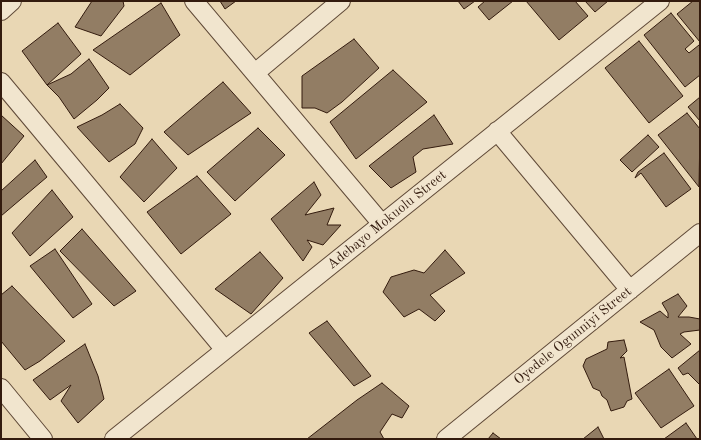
<!DOCTYPE html>
<html>
<head>
<meta charset="utf-8">
<style>
  body { margin:0 }
  #map { position:relative; width:701px; height:440px; overflow:hidden; background:#e9d7b4; font-family:"Old Standard TT",serif }
  canvas { display:block }
  .frame { position:absolute; inset:0; border:2px solid #331b0e; pointer-events:none }
</style>
</head>
<body>
<div id="map">
<canvas width="701" height="440"></canvas>
<div class="frame"></div>
</div>
<script>
const context = document.querySelector('canvas').getContext('2d');
context.lineJoin = 'round';
function fill(path, color) { context.fillStyle = color; context.fill(path, 'evenodd'); }
const toPath = rows => new Path2D(rows.map(r => 'M' + r).join(''));
function trace(path, color, width, dash) { context.strokeStyle = color; context.lineWidth = width; context.lineCap = dash ? 'butt' : 'round'; context.setLineDash(dash || []); context.stroke(path); }
function write(font, color, halo, rows, align = 'center') {
  context.font = font + ' "Old Standard TT",serif'; context.lineWidth = 4; context.setLineDash([]); context.textBaseline = 'middle'; context.strokeStyle = halo; context.fillStyle = color; for (const [text, x, y, turn = 0] of rows) {
    context.save(); context.translate(x, y); context.rotate((+turn || 0) * Math.PI / 180); context.textAlign = isNaN(turn) ? turn : align; if (halo) context.strokeText(text, 0, 0); context.fillText(text, 0, 0); context.restore();
  }
}
const building = toPath([
  [92,1,123,1,124,6,101,36,75,27,92,1],
  [220,1,236,1,225,9,220,1],
  [458,1,475,1,464,9,458,1],
  [485,1,513,1,489,20,478,7,485,1],
  [526,1,575,1,588,16,559,40,526,1],
  [585,1,608,1,595,12,585,1],
  [693,1,700,1,700,42,677,14,693,1],
  [161,3,180,35,130,75,93,50,161,3],
  [671,13,694,41,685,49,689,53,699,45,700,47,700,75,685,87,644,35,671,13],
  [58,23,81,54,47,85,22,51,58,23],
  [354,39,379,68,342,102,327,113,315,108,302,108,302,76,354,39],
  [639,41,683,96,649,123,605,68,639,41],
  [89,59,109,88,97,100,74,119,59,97,47,85,71,74,89,59],
  [393,70,427,102,356,159,330,122,393,70],
  [223,82,251,113,188,155,164,132,223,82],
  [700,97,700,121,688,107,700,97],
  [120,104,143,128,135,144,109,162,77,127,102,115,120,104],
  [687,113,700,129,699,187,658,135,687,113],
  [1,115,24,136,1,164,1,115],
  [434,115,453,144,423,149,413,157,416,172,391,188,369,166,434,115],
  [258,128,285,155,235,201,207,172,258,128],
  [648,135,659,147,632,172,620,160,648,135],
  [152,139,177,168,144,202,120,177,152,139],
  [664,153,691,189,666,207,641,173,635,178,638,172,664,153],
  [35,160,47,177,1,216,1,191,35,160],
  [197,176,231,214,181,254,147,212,197,176],
  [314,182,321,195,305,215,334,208,327,225,341,225,323,245,307,240,312,247,303,261,271,219,314,182],
  [52,190,73,217,30,256,12,233,52,190],
  [82,229,136,291,114,306,60,251,82,229],
  [55,249,92,304,73,318,30,266,55,249],
  [445,250,465,273,430,295,445,311,435,321,419,309,404,317,383,292,391,277,414,270,424,273,445,250],
  [260,252,283,278,251,314,215,289,260,252],
  [12,286,65,341,40,361,25,370,1,341,1,295,12,286],
  [678,294,687,306,678,317,689,317,700,319,700,330,684,332,680,334,691,344,672,358,661,347,654,330,640,322,660,311,668,318,668,313,662,303,678,294],
  [327,321,371,376,354,386,309,333,327,321],
  [624,340,627,351,620,358,624,357,632,399,627,401,624,407,611,411,607,400,602,396,600,391,593,388,583,366,586,359,607,349,608,342,624,340],
  [85,344,98,376,104,399,78,423,61,401,71,385,50,400,33,380,85,344],
  [700,350,700,385,688,373,683,375,678,368,700,350],
  [669,369,694,406,661,428,635,393,669,369],
  [382,383,409,406,402,418,392,414,380,432,384,439,307,439,357,400,382,383],
  [686,423,697,439,664,439,686,423],
  [598,427,604,439,583,439,598,427],
  [493,433,501,439,488,439,493,433]
]);
const minor = toPath([
  [194,1,382,224],
  [1,11,12,1],
  [255,73,341,1],
  [1,82,225,350],
  [497,131,630,290],
  [1,388,43,439],
  [114,439,660,1],
  [446,439,700,233]
]);
const streetNames = [
  ["Adebayo Mokuolu Street",387,220,-39],
  ["Oyedele Ogunniyi Street",573,336,-39]
];
fill(building, '#927d64');
trace(building, '#331b0e', 1);
trace(minor, '#604a38', 20);
trace(minor, '#f1e5ce', 18);
write('14px', '#331b0e', '#f1e5ce', streetNames);
</script>
</body>
</html>
